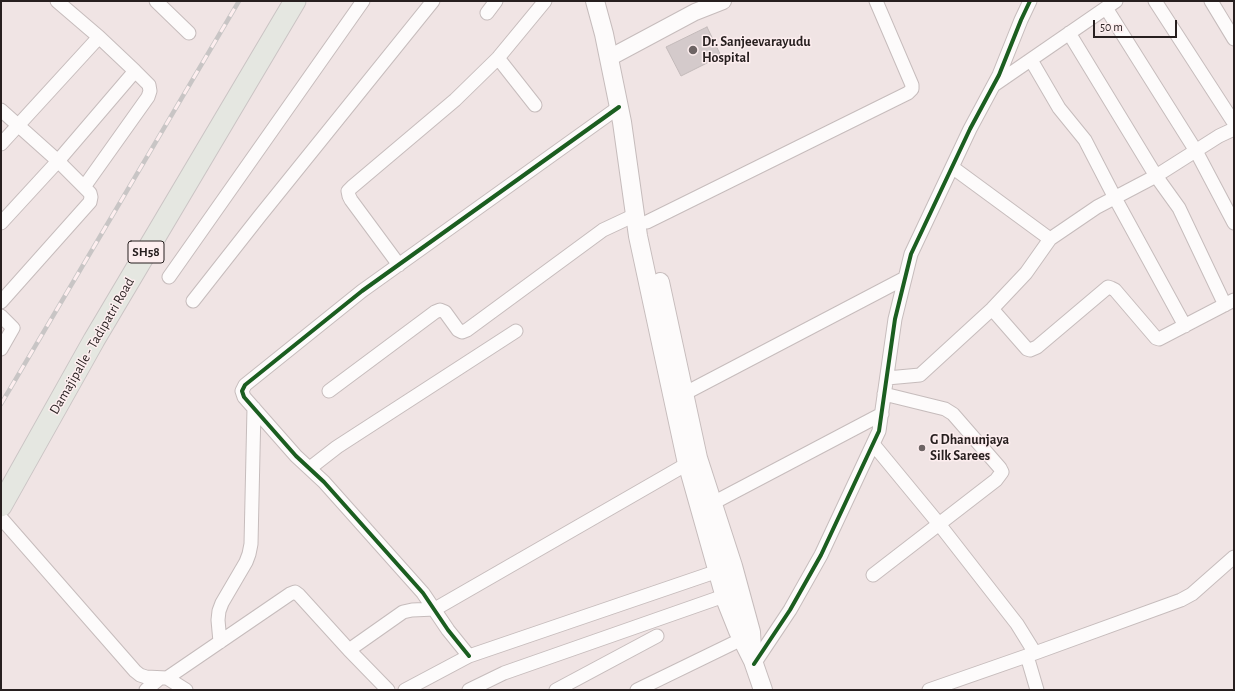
<!DOCTYPE html>
<html>
<head>
<meta charset="utf-8">
<style>
  body { margin:0 }
  #map { position:relative; width:1235px; height:691px; overflow:hidden; background:#f0e4e4; font-family:"Alegreya Sans",sans-serif }
  canvas { display:block }
  .frame { position:absolute; inset:0; border:2px solid #271f1f; pointer-events:none }
  .scale { position:absolute; left:1093px; top:20px; width:84px; height:18px; box-sizing:border-box; border:2px solid #271f1f; border-top:0; padding-left:5px; font-size:12px; line-height:14px; white-space:nowrap; color:#271f1f; -webkit-text-stroke:3px #fdeeef; paint-order:stroke }
</style>
</head>
<body>
<div id="map">
<canvas width="1235" height="691"></canvas>
<div class="frame"></div>
<div class="scale">50 m</div>
</div>
<script>
const context = document.querySelector('canvas').getContext('2d');
context.lineJoin = 'round';
function fill(path, color) { context.fillStyle = color; context.fill(path, 'evenodd'); }
const toPath = rows => new Path2D(rows.map(r => 'M' + r).join(''));
function trace(path, color, width, dash) { context.strokeStyle = color; context.lineWidth = width; context.lineCap = dash ? 'butt' : 'round'; context.setLineDash(dash || []); context.stroke(path); }
function write(font, color, halo, rows, align = 'center') {
  context.font = font + ' "Alegreya Sans",sans-serif'; context.lineWidth = 3; context.setLineDash([]); context.textBaseline = 'middle'; context.strokeStyle = halo; context.fillStyle = color; for (const [text, x, y, turn = 0] of rows) {
    context.save(); context.translate(x, y); context.rotate((+turn || 0) * Math.PI / 180); context.textAlign = isNaN(turn) ? turn : align; if (halo) context.strokeText(text, 0, 0); context.fillText(text, 0, 0); context.restore();
  }
}
const building = toPath([
  [707,27,721,56,681,76,666,47,707,27]
]);
const minor = toPath([
  [57,1,99,37,135,71,149,85,150,91,148,97,84,187],
  [156,1,189,33],
  [1155,1,1234,123],
  [1211,1,1234,39],
  [1106,8,1196,151,1234,223],
  [487,13,496,1],
  [1069,33,1156,176,1179,208,1225,305],
  [498,58,535,105],
  [1031,60,1059,108,1085,140,1115,198,1185,326],
  [994,85,1116,1],
  [1,110,58,161,90,193,91,197,90,202,1,302],
  [1,144,99,37],
  [952,167,1050,239],
  [647,222,908,93,912,89,912,85,876,1],
  [1,223,58,161,135,71],
  [399,265,351,200,349,196,348,191,352,187,455,100,498,58,545,1],
  [169,277,363,1],
  [193,301,259,217,433,1],
  [992,309,1027,349,1030,350,1037,347,1108,287,1111,288,1115,290,1156,338,1159,339,1234,300],
  [1,316,13,328,1,349],
  [887,378,920,375,992,309,1026,273,1050,239,1097,207,1156,176,1219,136,1234,129],
  [329,391,435,312,440,310,445,312,458,330,462,332,467,330,603,230,635,215],
  [676,398,905,278],
  [873,444,939,524,1017,624,1035,653],
  [310,468,337,447,516,331],
  [713,503,882,414],
  [1,518,135,671,140,675,146,677,167,678,186,690],
  [873,575,996,480,1002,472,1000,468,953,414,945,409,884,394],
  [220,642,218,620,219,611,222,603,246,562,249,554,251,544,254,408],
  [349,650,403,612,412,610,435,609,687,464],
  [469,656,448,630,423,593,324,482,296,456,244,397,242,391,245,385,362,291,619,107],
  [1027,656,1037,690],
  [754,664,790,610,821,555,879,431,895,319,911,254,970,129,999,75,1021,20,1030,1],
  [167,678,290,594,295,592,299,595,349,650,388,690],
  [146,690,160,678],
  [405,690,469,656,718,571],
  [469,690,504,673,724,596],
  [556,690,657,636],
  [637,690,742,639],
  [929,690,1035,653,1181,600,1192,594,1234,557]
]);
const tertiary = toPath([
  [609,58,695,12,723,1]
]);
const secondary = toPath([
  [595,1,604,34,622,122,638,236,686,459,726,601,738,631,753,661,763,690],
  [660,282,698,458,733,566,751,632,752,649]
]);
const primary = toPath([
  [1,506,94,340,295,1]
]);
const rail = toPath([
  [1,404,239,1]
]);
const cycleway = toPath([
  [469,656,448,630,423,593,324,482,296,456,244,397,242,391,245,385,362,291,619,107],
  [754,664,790,610,821,555,879,431,895,319,911,254,970,129,999,75,1021,20,1030,1]
]);
const markers = [
  [693,50,5,"#6d6464"],
  [922,448,4,"#6d6464"]
];
const shields = [
  [146,252,36]
];
const shieldNames = [
  ["SH58",146,252]
];
const poiNames = [
  ["Dr. Sanjeevarayudu",702,42],
  ["Hospital",702,58],
  ["G Dhanunjaya",930,440],
  ["Silk Sarees",930,456]
];
const streetNames = [
  ["Damajipalle - Tadipatri Road",92,346,-60]
];
fill(building, '#d4cacb');
trace(building, '#c3baba', 1);
trace(minor, '#c6bcbc', 15);
trace(tertiary, '#c6bcbc', 18);
trace(secondary, '#c6bcbc', 20);
trace(primary, '#cac4c4', 23);
trace(minor, '#fdfbfb', 13);
trace(tertiary, '#fdfbfb', 16);
trace(secondary, '#fdfbfb', 18);
trace(primary, '#e5e7e1', 21);
trace(rail, '#c8c5c5', 4.5);
trace(rail, '#fdeeef', 3, [9]);
trace(cycleway, '#1b5e20', 4);
for (const [x, y, r, color] of markers) { const dot = new Path2D(); dot.arc(x, y, r, 0, 2 * Math.PI); context.fillStyle = color; context.fill(dot); trace(dot, '#fdeeef', 1.5); }
for (const [x, y, w] of shields) { const box = new Path2D(); box.roundRect(x - w / 2, y - 11, w, 22, 3); context.fillStyle = '#fdeeef'; context.fill(box); trace(box, '#271f1f', 1); }
write('bold 13px', '#271f1f', null, shieldNames);
write('bold 14px', '#271f1f', '#fdeeef', poiNames, 'left');
write('14px', '#271f1f', '#fdeeef', streetNames);
</script>
</body>
</html>
